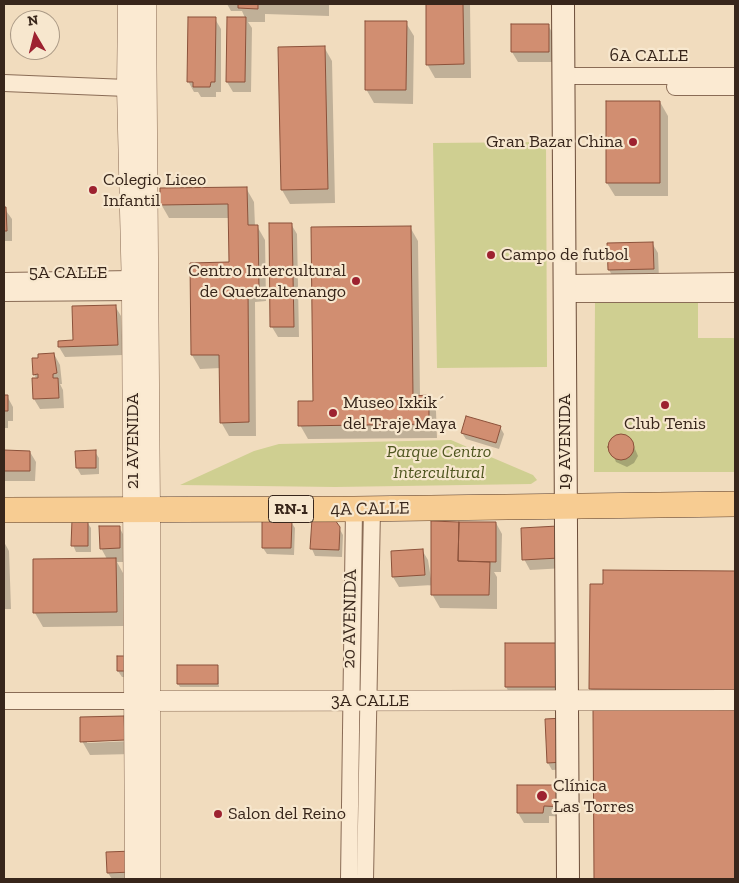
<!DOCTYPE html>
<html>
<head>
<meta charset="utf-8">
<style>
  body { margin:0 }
  #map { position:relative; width:739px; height:883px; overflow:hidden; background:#f1dcbe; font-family:"Zilla Slab",serif }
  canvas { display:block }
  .frame { position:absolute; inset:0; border:5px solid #38261b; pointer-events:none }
  .north { position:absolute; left:10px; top:10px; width:50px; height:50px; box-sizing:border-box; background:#f7e7ce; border:1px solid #ab9a86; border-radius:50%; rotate:352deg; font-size:14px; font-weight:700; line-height:20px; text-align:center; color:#38261b }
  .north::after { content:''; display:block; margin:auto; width:18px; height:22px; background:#9d2230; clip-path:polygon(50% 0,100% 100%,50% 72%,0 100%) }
</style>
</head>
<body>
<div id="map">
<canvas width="739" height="883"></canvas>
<div class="frame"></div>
<div class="north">N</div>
</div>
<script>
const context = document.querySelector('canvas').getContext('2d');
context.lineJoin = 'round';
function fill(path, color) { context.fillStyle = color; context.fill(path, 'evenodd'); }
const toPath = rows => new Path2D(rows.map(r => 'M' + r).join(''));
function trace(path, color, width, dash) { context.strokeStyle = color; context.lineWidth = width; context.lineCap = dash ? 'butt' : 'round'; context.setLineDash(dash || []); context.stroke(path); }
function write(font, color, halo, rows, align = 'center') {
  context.font = font + ' "Zilla Slab",serif'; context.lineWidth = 4.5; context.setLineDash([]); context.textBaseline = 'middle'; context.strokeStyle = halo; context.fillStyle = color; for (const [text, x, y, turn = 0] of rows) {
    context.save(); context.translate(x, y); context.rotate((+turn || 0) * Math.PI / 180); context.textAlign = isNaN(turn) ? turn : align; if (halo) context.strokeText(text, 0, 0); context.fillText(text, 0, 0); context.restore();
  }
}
const green = toPath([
  [546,142,547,367,437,368,433,143],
  [698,300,698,338,735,338,735,472,594,472,595,301],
  [451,440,533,475,537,480,531,484,335,487,180,485,254,451,279,444]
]);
const shadow = toPath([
  [227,4,329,4,329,16,265,14,265,22,248,22,252,28,251,92,233,92,227,82,245,18,242,11,231,11],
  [427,4,470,4,471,78,435,78,427,64],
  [215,19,221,29,221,92,216,92,216,97,201,97,198,92,194,92,188,81],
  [406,23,414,36,413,104,374,103,366,89],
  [548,25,554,36,554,62,518,62,512,52],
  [324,47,332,61,335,203,290,204,282,190],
  [660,102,668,116,668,196,615,196,607,183],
  [246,188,254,202,255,226,257,226,265,240,266,301,255,302,256,436,229,436,221,422,221,368,200,369,192,355,230,263,230,218,169,218,161,204],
  [4,208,12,219,12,241,4,241],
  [270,224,291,224,297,234,299,337,278,337,272,327],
  [410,227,418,241,420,397,428,397,436,411,437,438,308,439,300,425],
  [652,243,658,253,659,279,615,280,609,270],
  [115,306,121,316,123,355,65,357,59,347,74,341],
  [54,354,60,365,62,384,60,384,63,390,64,408,40,409,34,399,37,380,34,374],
  [4,396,7,396,13,407,13,421,8,421,8,428,4,428],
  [500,427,504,434,499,449,466,439,462,433],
  [622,435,632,442,638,456,634,463,627,467,616,462,610,447,615,437],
  [4,452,30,452,36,462,35,481,4,481],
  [95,452,99,458,99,474,81,475,77,468],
  [87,522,91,528,91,552,76,552,73,545],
  [291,522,295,528,294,555,267,554,263,548],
  [432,522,496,523,502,534,501,572,494,572,497,577,497,609,440,608,432,594],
  [119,527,127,541,128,562,117,562,123,573,124,626,43,627,35,613,34,560,107,559,101,548],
  [557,527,565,568,530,570,524,559],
  [339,528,343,535,342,557,315,556,312,549],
  [4,542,9,551,11,609,4,609],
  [422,550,428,560,432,585,399,587,393,577,392,552],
  [604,572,735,572,735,703,599,703,591,689],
  [506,645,572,700,514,701,506,687],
  [119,657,135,677,122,677,118,671],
  [218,666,219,687,180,687,178,684],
  [735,710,735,879,595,879,594,711],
  [123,717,131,731,132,754,90,755,82,741],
  [131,739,131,741,87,743,87,740],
  [563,720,568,769,552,770,548,763],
  [565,786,571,817,549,816,549,823,524,823,518,813],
  [108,853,136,879,112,879,108,873]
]);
const building = toPath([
  [238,4,258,4,258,9,238,8,238,4],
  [426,4,463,4,464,64,426,65,426,4],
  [188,17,216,17,215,82,211,82,210,87,193,87,193,82,187,82,188,17],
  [227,17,246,17,245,82,226,82,227,17],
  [365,21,407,21,406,90,365,90,365,21],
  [511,24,549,24,549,52,511,52,511,24],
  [325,46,328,189,281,190,278,47,325,46],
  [606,101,660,101,660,183,606,183,606,101],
  [247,187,248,225,258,225,259,288,248,288,249,422,220,423,219,355,191,355,190,263,229,262,228,204,160,205,160,188,247,187],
  [4,207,6,207,7,231,4,231,4,207],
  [269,223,292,223,294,327,270,327,269,223],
  [411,226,413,396,429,395,429,424,298,426,298,401,313,401,311,227,411,226],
  [653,242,654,269,608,270,607,243,653,242],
  [116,305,118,345,58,347,58,341,73,340,72,306,116,305],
  [54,353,57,373,53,374,53,378,58,378,59,398,33,399,32,378,38,378,38,374,33,375,32,358,38,358,38,354,54,353],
  [4,395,8,395,8,411,4,411,4,395],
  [466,416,501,426,496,443,461,433,466,416],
  '608 447a13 13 0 1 1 26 0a13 13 0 1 1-26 0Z',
  [4,450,30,451,30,471,4,471,4,450],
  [96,450,96,468,76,468,75,451,96,450],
  [312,519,335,520,340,527,339,550,310,549,312,519],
  [72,520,88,520,88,546,71,546,72,520],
  [262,520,292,520,291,548,262,548,262,520],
  [431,521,459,522,458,561,490,562,489,595,431,595,431,521],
  [459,522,496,522,496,562,458,561,459,522],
  [99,526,120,526,120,548,100,549,99,526],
  [558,526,559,558,522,560,521,528,558,526],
  [423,549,425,575,392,577,391,551,423,549],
  [116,558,117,612,33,613,33,559,116,558],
  [603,570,735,571,735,690,589,689,590,584,603,584,603,570],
  [505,643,564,643,565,687,505,687,505,643],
  [117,656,132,656,132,671,117,671,117,656],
  [177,665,218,665,218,684,177,684,177,665],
  [735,708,735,879,594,879,593,710,735,708],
  [124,716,125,740,80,742,80,717,124,716],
  [564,718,565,762,547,763,545,719,564,718],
  [517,785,566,785,566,807,544,806,543,813,517,813,517,785],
  [133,851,133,872,107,873,106,852,133,851]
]);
const minor = toPath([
  [563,76,735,76],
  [4,83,127,88,138,92],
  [675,87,735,87],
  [4,281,132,279],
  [568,283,735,281],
  [4,293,132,292],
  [564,294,735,294],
  [4,701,134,701],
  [349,879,354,509],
  [365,879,372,509]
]);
const tertiary = toPath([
  [128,4,127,88,132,292,135,879],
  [146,4,150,510,150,879],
  [137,701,735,700]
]);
const secondary = toPath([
  [563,4,568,879]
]);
const primary = toPath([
  [4,510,354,509,735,504]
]);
const markers = [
  [633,142,5,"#9d2230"],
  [93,190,5,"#9d2230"],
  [491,255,5,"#9d2230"],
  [356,281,5,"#9d2230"],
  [665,405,5,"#9d2230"],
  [333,413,5,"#9d2230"],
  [542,796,6,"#9d2230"],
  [218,814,5,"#9d2230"]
];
const shields = [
  [291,509,45]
];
const shieldNames = [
  ["RN-1",291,509]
];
const streetNames = [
  ["6A CALLE",649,56],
  ["5A CALLE",68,273],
  ["21 AVENIDA",133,441,-90],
  ["19 AVENIDA",565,442,-90],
  ["4A CALLE",370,509,-1],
  ["20 AVENIDA",350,619,-89],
  ["3A CALLE",370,701]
];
const poiNames = [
  ["Gran Bazar China",623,142,"right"],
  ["Colegio Liceo",103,180],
  ["Infantil",103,201],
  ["Campo de futbol",501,255],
  ["Centro Intercultural",346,271,"right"],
  ["de Quetzaltenango",346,292,"right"],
  ["Museo Ixkik´",343,403],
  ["del Traje Maya",343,424],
  ["Club Tenis",665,424,"center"],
  ["Clínica",553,786],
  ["Las Torres",553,807],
  ["Salon del Reino",228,814]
];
const parkNames = [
  ["Parque Centro",439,452],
  ["Intercultural",439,473]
];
fill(green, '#cfcf91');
fill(shadow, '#0003');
fill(building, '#d18e71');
trace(building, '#8b513a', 1);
trace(minor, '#8a6c56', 18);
trace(tertiary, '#8a6c56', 21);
trace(secondary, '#6c4d39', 24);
trace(primary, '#573a2a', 26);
trace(minor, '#fbead2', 16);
trace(tertiary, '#fbead2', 20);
trace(secondary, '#fbead2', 22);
trace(primary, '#f7cc92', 25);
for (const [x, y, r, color] of markers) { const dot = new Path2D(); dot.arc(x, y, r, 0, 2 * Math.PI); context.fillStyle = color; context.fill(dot); trace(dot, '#f7e7ce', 2); }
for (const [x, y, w] of shields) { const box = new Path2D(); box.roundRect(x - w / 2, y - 13.5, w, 27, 4); context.fillStyle = '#f7e7ce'; context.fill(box); trace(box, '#38261b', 1); }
write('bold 16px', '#38261b', null, shieldNames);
write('18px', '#38261b', '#f7e7ce', streetNames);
write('18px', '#38261b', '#f7e7ce', poiNames, 'left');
write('italic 18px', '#4f5620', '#f7e7ce', parkNames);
</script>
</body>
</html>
